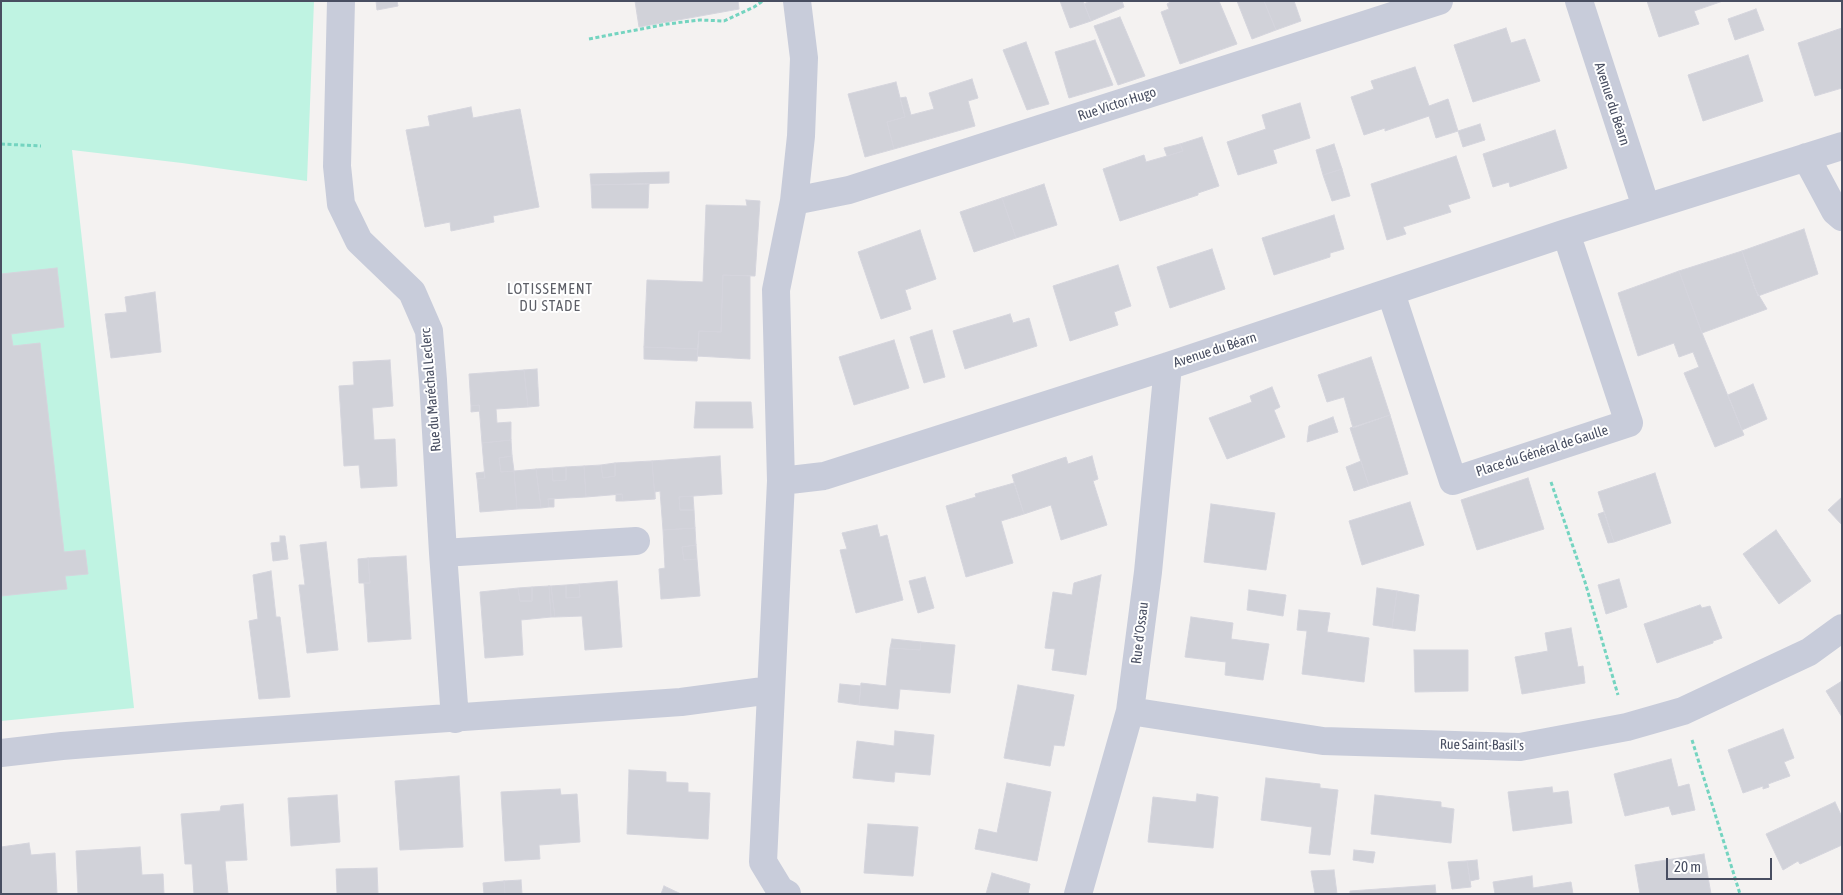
<!DOCTYPE html>
<html>
<head>
<meta charset="utf-8">
<style>
  body { margin:0 }
  #map { position:relative; width:1843px; height:895px; overflow:hidden; background:#f4f2f1; font-family:"Asap Condensed",sans-serif }
  canvas { display:block }
  .frame { position:absolute; inset:0; border:2px solid #484e61; pointer-events:none }
  .scale { position:absolute; left:1666px; top:858px; width:106px; height:22px; box-sizing:border-box; border:2px solid #484e61; border-top:0; padding-left:6px; font-size:15px; line-height:18px; white-space:nowrap; color:#484e61; -webkit-text-stroke:4px #fff; paint-order:stroke }
</style>
</head>
<body>
<div id="map">
<canvas width="1843" height="895"></canvas>
<div class="frame"></div>
<div class="scale">20 m</div>
</div>
<script>
const context = document.querySelector('canvas').getContext('2d');
context.lineJoin = 'round';
function fill(path, color) { context.fillStyle = color; context.fill(path, 'evenodd'); }
const toPath = rows => new Path2D(rows.map(r => 'M' + r).join(''));
function trace(path, color, width, dash) { context.strokeStyle = color; context.lineWidth = width; context.lineCap = dash ? 'butt' : 'round'; context.setLineDash(dash || []); context.stroke(path); }
function write(font, color, halo, rows, align = 'center') {
  context.font = font + ' "Asap Condensed",sans-serif'; context.lineWidth = 4; context.setLineDash([]); context.textBaseline = 'middle'; context.strokeStyle = halo; context.fillStyle = color; for (const [text, x, y, turn = 0] of rows) {
    context.save(); context.translate(x, y); context.rotate((+turn || 0) * Math.PI / 180); context.textAlign = isNaN(turn) ? turn : align; if (halo) context.strokeText(text, 0, 0); context.fillText(text, 0, 0); context.restore();
  }
}
const green = toPath([
  [1,1,314,1,307,181,182,163,72,150,134,708,1,721]
]);
const building = toPath([
  [376,1,397,1,398,6,377,10,376,1],
  [635,1,738,1,739,9,639,27,635,1],
  [1060,1,1083,1,1091,21,1070,28,1060,1],
  [1090,1,1122,1,1124,7,1091,21,1084,4,1090,1],
  [1219,1,1237,44,1180,64,1161,12,1169,9,1167,4,1172,1,1219,1],
  [1237,1,1264,1,1276,30,1252,39,1237,1],
  [1264,1,1294,1,1301,21,1276,30,1264,1],
  [1647,1,1723,1,1694,11,1699,24,1659,37,1647,1],
  [1756,9,1764,30,1735,40,1728,19,1756,9],
  [1120,17,1145,76,1118,85,1094,26,1120,17],
  [1506,28,1511,43,1525,39,1540,81,1473,102,1454,45,1506,28],
  [1842,28,1842,88,1815,96,1798,43,1842,28],
  [1095,40,1113,85,1069,98,1055,52,1095,40],
  [1026,42,1049,104,1027,110,1003,50,1026,42],
  [1748,55,1763,101,1703,121,1688,75,1748,55],
  [1415,67,1429,106,1448,99,1458,131,1436,138,1429,116,1385,131,1385,128,1364,135,1351,97,1374,89,1371,81,1415,67],
  [972,79,978,98,968,101,975,126,894,149,887,122,905,117,900,98,906,97,911,115,934,109,929,93,972,79],
  [896,82,905,117,887,122,894,149,865,157,848,94,896,82],
  [1300,103,1310,138,1273,150,1277,163,1238,175,1227,142,1266,129,1262,115,1300,103],
  [471,107,473,118,520,109,539,207,493,216,494,222,451,231,450,222,425,227,406,130,430,126,428,116,471,107],
  [1480,124,1485,140,1463,147,1458,131,1480,124],
  [1555,130,1567,168,1510,187,1509,182,1493,187,1483,154,1555,130],
  [1202,137,1219,186,1198,193,1198,195,1120,221,1103,169,1144,155,1146,162,1167,156,1183,151,1180,144,1202,137],
  [1180,144,1183,151,1167,156,1164,148,1180,144],
  [1334,144,1342,169,1323,175,1316,150,1334,144],
  [1456,156,1470,198,1448,205,1451,212,1403,227,1406,234,1387,240,1371,184,1456,156],
  [1342,169,1350,196,1332,201,1323,175,1342,169],
  [669,172,669,183,591,185,590,174,669,172],
  [649,184,648,208,592,208,591,185,649,184],
  [1044,184,1057,225,1016,238,1002,198,1044,184],
  [1002,198,1016,238,974,252,960,212,1002,198],
  [746,200,760,201,755,276,723,275,721,332,699,331,698,349,644,347,647,280,703,282,706,205,747,206,746,200],
  [1334,215,1344,249,1330,253,1330,257,1274,275,1262,238,1334,215],
  [1804,229,1818,274,1758,296,1742,251,1804,229],
  [920,230,936,279,905,290,911,309,881,319,858,252,920,230],
  [1212,249,1225,289,1170,308,1157,267,1212,249],
  [1742,251,1755,289,1767,309,1702,333,1679,271,1742,251],
  [1118,265,1131,306,1114,312,1118,325,1070,341,1053,286,1118,265],
  [57,268,64,327,11,334,13,346,40,343,64,552,85,550,88,574,65,576,67,589,1,596,1,274,57,268],
  [1679,271,1702,333,1744,435,1715,447,1684,373,1699,367,1693,352,1679,357,1674,343,1638,356,1618,293,1679,271],
  [723,275,750,276,750,359,697,356,699,331,721,332,723,275],
  [155,292,161,352,111,358,105,314,127,312,125,297,155,292],
  [1010,314,1013,323,1029,318,1037,346,965,369,953,331,1010,314],
  [932,330,945,377,924,383,910,337,932,330],
  [894,340,909,388,854,405,839,357,894,340],
  [644,347,698,349,697,361,644,359,644,347],
  [1371,357,1390,415,1353,428,1344,397,1327,402,1318,375,1371,357],
  [390,360,393,406,372,408,374,440,395,439,397,486,361,488,359,465,344,466,339,386,354,385,353,362,390,360],
  [537,369,539,406,528,407,524,370,537,369],
  [524,370,528,407,496,409,497,423,511,422,511,440,482,443,479,405,471,406,469,374,524,370],
  [1753,384,1767,419,1742,430,1728,395,1753,384],
  [1272,387,1280,407,1274,410,1285,437,1227,459,1209,418,1252,402,1250,396,1272,387],
  [696,402,751,402,753,428,694,428,696,402],
  [479,405,480,411,471,412,471,406,479,405],
  [1390,415,1408,474,1369,486,1350,428,1390,415],
  [1333,417,1338,432,1307,442,1309,426,1333,417],
  [511,440,512,456,499,458,501,472,514,471,517,509,480,512,477,479,485,478,482,443,511,440],
  [512,456,514,471,501,472,499,458,512,456],
  [720,456,722,494,679,497,680,510,694,510,695,528,663,530,660,491,655,492,655,499,652,461,720,456],
  [1092,456,1098,479,1093,481,1107,525,1061,540,1051,505,1024,514,1012,475,1066,457,1068,464,1092,456],
  [652,461,655,499,623,501,622,494,586,497,584,466,601,465,603,478,615,476,615,463,652,461],
  [1361,461,1369,486,1354,491,1346,467,1361,461],
  [615,463,615,476,603,478,601,465,615,463],
  [584,466,586,497,548,499,549,507,541,508,536,469,552,468,553,481,566,480,566,467,584,466],
  [566,467,566,480,553,481,552,468,566,467],
  [536,469,541,508,517,509,514,471,536,469],
  [484,472,485,478,477,479,476,473,484,472],
  [1655,473,1671,523,1614,542,1598,492,1655,473],
  [1528,478,1544,529,1477,550,1461,500,1528,478],
  [1014,483,1024,514,1001,521,1013,563,966,577,946,506,976,497,975,494,1014,483],
  [616,494,622,494,623,501,616,501,616,494],
  [693,496,694,510,680,510,679,497,693,496],
  [1842,497,1842,525,1828,510,1842,497],
  [548,499,554,499,554,507,549,507,548,499],
  [1410,502,1424,545,1362,565,1349,521,1410,502],
  [1211,504,1275,513,1266,570,1204,562,1211,504],
  [1604,512,1614,542,1608,543,1598,514,1604,512],
  [877,525,880,537,887,535,903,600,856,613,840,550,847,549,842,533,877,525],
  [695,528,696,545,682,547,684,560,697,559,700,596,661,599,659,569,665,568,663,530,695,528],
  [1776,530,1811,581,1779,604,1743,554,1776,530],
  [280,536,285,536,288,559,273,561,271,543,280,542,280,536],
  [326,542,338,650,307,653,299,585,305,585,300,545,326,542],
  [696,545,697,559,684,560,682,547,696,545],
  [406,556,411,639,368,642,364,583,370,583,368,558,406,556],
  [368,558,370,583,359,583,358,559,368,558],
  [271,571,276,617,280,617,290,697,259,699,249,621,258,619,253,575,271,571],
  [1101,575,1086,675,1052,670,1055,649,1045,648,1053,592,1072,595,1074,583,1101,575],
  [925,577,934,608,918,613,909,581,925,577],
  [1619,579,1627,607,1606,614,1598,585,1619,579],
  [617,581,622,647,585,650,582,616,555,617,551,586,566,585,566,598,580,597,579,584,617,581],
  [579,584,580,597,566,598,566,585,579,584],
  [549,586,551,617,521,620,523,655,485,658,480,592,518,588,520,601,532,601,532,587,549,586],
  [549,586,551,586,555,617,551,617,549,586],
  [532,587,532,601,520,601,518,588,532,587],
  [1377,588,1397,591,1392,628,1373,625,1377,588],
  [1249,590,1286,595,1283,616,1247,610,1249,590],
  [1397,591,1419,595,1415,631,1392,628,1397,591],
  [1700,605,1702,608,1710,606,1722,638,1713,641,1713,643,1657,663,1644,624,1700,605],
  [1299,610,1330,613,1327,632,1369,638,1364,682,1302,674,1307,631,1297,630,1299,610],
  [1191,617,1233,623,1231,639,1269,644,1263,680,1225,675,1226,662,1185,657,1191,617],
  [1571,628,1578,667,1583,666,1585,683,1522,694,1515,657,1548,651,1545,633,1571,628],
  [892,639,921,642,920,650,890,648,892,639],
  [921,642,955,645,950,693,900,689,898,709,859,705,861,683,886,686,890,648,920,650,921,642],
  [1414,650,1468,650,1468,691,1415,692,1414,650],
  [1842,681,1842,717,1826,691,1842,681],
  [840,684,861,686,859,705,838,702,840,684],
  [1018,685,1074,695,1064,746,1054,745,1050,766,1004,758,1018,685],
  [1783,729,1794,758,1784,762,1790,776,1768,784,1769,787,1763,789,1763,786,1743,793,1728,750,1783,729],
  [895,731,934,735,930,775,895,772,894,782,853,778,857,741,894,746,895,731],
  [1671,759,1678,787,1689,784,1695,810,1672,815,1669,806,1625,816,1614,774,1671,759],
  [629,770,666,772,666,782,688,783,688,792,710,793,708,839,627,834,629,770],
  [459,776,463,847,400,850,395,781,459,776],
  [1266,778,1320,784,1320,788,1338,790,1330,855,1309,853,1312,827,1261,820,1266,778],
  [1007,783,1051,792,1037,861,975,849,979,829,997,833,1007,783],
  [1552,787,1553,793,1568,791,1572,823,1513,831,1508,792,1552,787],
  [560,789,561,795,577,794,580,842,539,845,540,859,505,861,501,792,560,789],
  [1197,794,1218,797,1213,848,1148,842,1153,797,1196,802,1197,794],
  [337,795,340,842,291,846,288,798,337,795],
  [1375,795,1441,802,1441,807,1454,809,1451,843,1371,834,1375,795],
  [1835,802,1842,817,1842,845,1800,864,1798,861,1783,870,1766,834,1835,802],
  [243,804,247,860,225,861,228,894,194,894,192,864,185,864,181,814,220,811,221,806,243,804],
  [868,824,918,827,913,876,864,873,868,824],
  [29,843,31,855,55,853,57,894,1,894,1,847,29,843],
  [140,847,142,875,163,874,164,894,78,894,76,851,140,847],
  [1354,850,1375,852,1373,863,1353,860,1354,850],
  [1704,854,1711,894,1640,894,1635,865,1704,854],
  [1477,860,1479,879,1470,881,1467,861,1477,860],
  [1467,861,1471,887,1452,889,1448,862,1467,861],
  [377,868,378,894,337,893,336,869,377,868],
  [1334,870,1337,894,1315,894,1311,871,1334,870],
  [992,873,1030,884,1028,894,986,894,992,873],
  [1532,876,1533,888,1571,882,1573,894,1495,894,1493,882,1532,876],
  [521,880,522,894,505,894,504,881,521,880],
  [504,881,505,894,484,894,483,883,504,881],
  [1435,885,1436,894,1350,894,1350,891,1435,885],
  [664,886,681,894,661,894,664,886]
]);
const path = toPath([
  [589,39,667,24,700,20,724,21,754,7,763,1],
  [1,144,41,146],
  [1551,482,1585,582,1618,695],
  [1692,740,1740,894]
]);
const minor = toPath([
  [341,1,337,166,341,204,359,241,412,292,429,331,433,380,443,553,455,719],
  [1579,1,1646,207],
  [1806,157,1835,211,1842,217],
  [794,201,849,190,1439,1],
  [1391,293,1453,481,1629,423,1566,233],
  [781,481,824,476,1168,366,1566,233,1842,146],
  [443,553,636,541],
  [1130,711,1323,741,1520,747,1627,727,1683,711,1809,652,1842,628],
  [1,753,62,746,187,736,681,702,771,690],
  [787,894,780,890,763,862,781,481,776,290,794,201,801,136,804,58,797,1],
  [1078,894,1130,711,1148,572,1168,366]
]);
const streetNames = [
  ["Rue Victor Hugo",1117,104,-18],
  ["Avenue du Béarn",1612,104,72],
  ["Avenue du Béarn",1215,350,-18],
  ["Rue du Maréchal Leclerc",431,390,-95],
  ["Place du Général de Gaulle",1542,451,-18],
  ["Rue d'Ossau",1140,633,-83],
  ["Rue Saint-Basil's",1482,745,1]
];
const neighbourhoodNames = [
  ["LOTISSEMENT",550,289],
  ["DU STADE",550,306]
];
fill(green, '#bff3e2');
fill(building, '#d1d2d9');
trace(building, '#d5d5dd', 1);
trace(path, '#74d4c0', 3, [4, 2.5]);
trace(minor, '#c8ccda', 28);
write('14px', '#484e61', '#fff', streetNames);
context.letterSpacing = '1px';
write('15px', '#5d5f67', '#fff', neighbourhoodNames);
context.letterSpacing = '0px';
</script>
</body>
</html>
